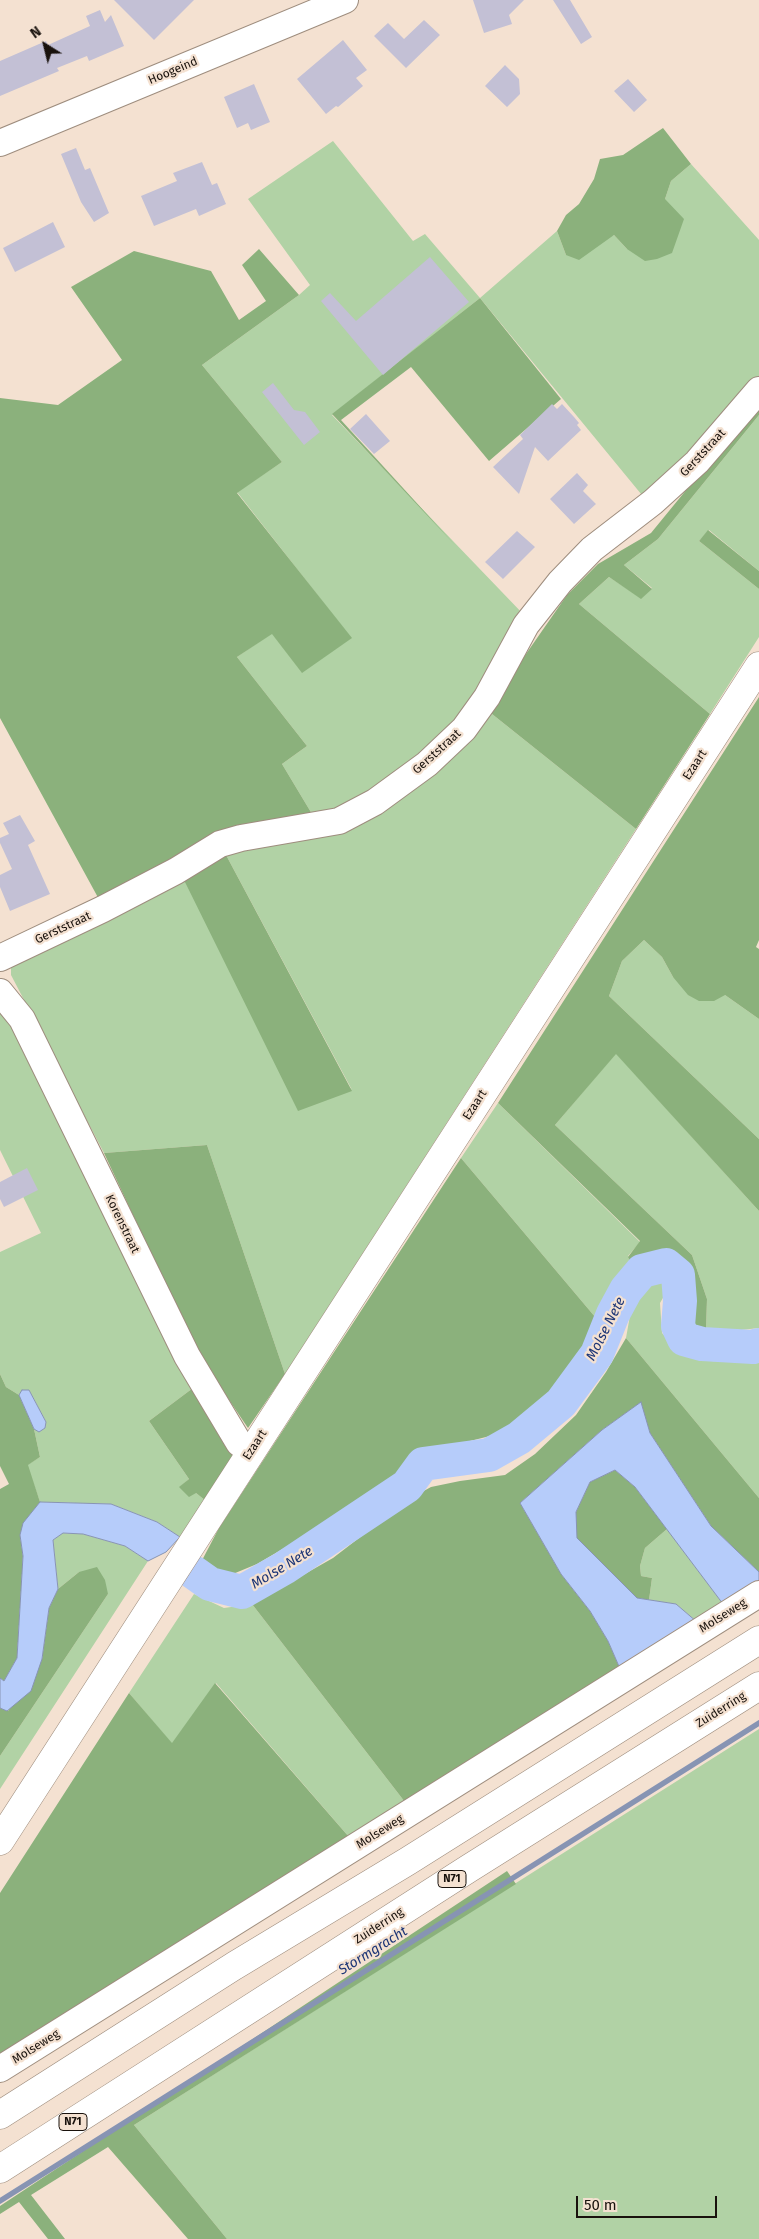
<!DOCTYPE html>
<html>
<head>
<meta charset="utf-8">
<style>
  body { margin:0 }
  #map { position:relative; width:759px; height:2239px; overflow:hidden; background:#f4e1d1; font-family:"Fira Sans",sans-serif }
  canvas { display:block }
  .north { position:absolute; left:20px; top:20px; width:50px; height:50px; -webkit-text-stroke:4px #f4e1d1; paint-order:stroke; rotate:324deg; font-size:14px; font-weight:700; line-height:20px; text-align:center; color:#19120d }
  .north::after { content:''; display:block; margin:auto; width:18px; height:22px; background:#19120d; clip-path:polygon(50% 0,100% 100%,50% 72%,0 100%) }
  .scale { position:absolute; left:576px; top:2196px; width:141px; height:22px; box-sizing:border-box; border:2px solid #19120d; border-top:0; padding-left:6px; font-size:15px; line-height:18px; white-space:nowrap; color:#19120d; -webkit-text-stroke:4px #f4e1d1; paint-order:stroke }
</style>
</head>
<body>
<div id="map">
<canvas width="759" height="2239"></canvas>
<div class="north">N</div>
<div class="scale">50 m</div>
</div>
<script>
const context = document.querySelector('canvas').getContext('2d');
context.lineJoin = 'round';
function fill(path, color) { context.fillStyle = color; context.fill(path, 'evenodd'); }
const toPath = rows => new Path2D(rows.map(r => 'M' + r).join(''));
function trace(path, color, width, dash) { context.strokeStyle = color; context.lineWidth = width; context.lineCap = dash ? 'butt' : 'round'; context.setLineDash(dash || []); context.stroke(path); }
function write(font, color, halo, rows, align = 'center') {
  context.font = font + ' "Fira Sans",sans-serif'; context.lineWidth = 4.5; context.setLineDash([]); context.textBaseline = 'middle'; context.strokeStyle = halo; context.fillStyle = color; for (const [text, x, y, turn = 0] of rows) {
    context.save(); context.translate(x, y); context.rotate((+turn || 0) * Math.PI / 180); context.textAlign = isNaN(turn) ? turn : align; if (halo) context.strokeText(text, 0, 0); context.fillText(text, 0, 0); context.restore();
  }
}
const green = toPath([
  [333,141,413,241,425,234,480,298,557,231,566,255,614,235,627,249,665,199,671,181,691,164,759,240,759,378,646,500,480,298,332,415,525,616,474,703,422,760,331,815,312,814,282,764,307,746,237,657,272,633,302,672,351,638,237,492,282,462,202,365,299,295,310,285,248,199],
  [759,415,759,571,709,530,699,541,759,589,759,637,710,714,579,604,609,577,641,598,652,588,624,565,658,539],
  [487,710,636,829,285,1374,207,1145,104,1153,11,975,11,961,183,878,352,1090,226,855,349,829,399,801,428,776],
  [644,940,662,957,673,977,725,995,759,1019,759,1139,609,996,622,961],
  [0,1005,12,1019,193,1388,149,1421,189,1479,180,1487,196,1493,206,1501,180,1537,157,1522,111,1504,40,1502,27,1465,40,1457,34,1429,39,1431,45,1428,46,1422,29,1390,22,1391,19,1395,6,1387,0,1374,0,1252,41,1233,0,1150],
  [616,1053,759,1211,759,1328,732,1331,706,1329,707,1299,692,1255,555,1125],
  [498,1103,640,1242,628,1256,634,1267,605,1301,601,1324,461,1158],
  [658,1279,663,1279,667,1291,660,1303,662,1333,672,1343,688,1353,711,1361,759,1363,759,1498,626,1338,631,1310,646,1287],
  [667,1529,723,1604,697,1622,676,1604,649,1600,652,1578,641,1576,640,1566,645,1548],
  [62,1533,83,1534,125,1546,148,1561,0,1789,0,1756,108,1594,79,1572,58,1589,53,1540],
  [194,1594,224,1608,252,1604,408,1806,349,1837,216,1683,172,1744,129,1693],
  [759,1729,759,2239,227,2239,134,2125]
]);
const forest = toPath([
  [663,128,691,164,671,181,665,199,684,219,672,253,657,259,645,261,627,249,614,235,579,260,566,255,557,231,566,215,579,204,594,179,600,159,623,155],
  [259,249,299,295,202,365,282,462,237,493,352,638,302,673,272,634,237,657,307,746,282,764,312,814,101,903,0,718,0,398,58,405,122,360,71,287,134,251,211,271,239,320,266,301,242,265],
  [480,298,561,399,489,461,411,367,341,420,455,545,332,414],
  [759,401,759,415,658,539,624,565,652,589,641,599,609,577,579,604,710,714,636,829,487,710,567,595,598,564,651,533],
  [708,530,759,571,759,589,699,541],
  [759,697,759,940,756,947,759,949,759,1019,725,995,714,1001,699,1001,688,995,673,977,662,957,644,940,622,961,609,996,759,1139,759,1211,616,1054,555,1125,692,1255,707,1299,706,1329,691,1324,687,1275,673,1258,657,1256,647,1258,634,1267,628,1257,640,1241,498,1103],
  [226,855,352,1091,298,1111,183,878],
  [207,1145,285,1374,248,1428,198,1354,104,1153],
  [461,1158,601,1324,580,1360,545,1400,506,1432,422,1453,387,1481,327,1523,257,1564,228,1576,210,1575,199,1566,219,1528],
  [626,1338,759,1498,759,1572,711,1526,650,1433,640,1403,602,1430,520,1503,561,1574,590,1611,608,1641,621,1671,408,1806,252,1604,333,1558,411,1498,431,1487,460,1481,505,1475,535,1454,576,1415,606,1372],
  [0,1374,6,1387,19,1395,34,1429,40,1457,28,1465,40,1502,24,1523,20,1535,23,1556,17,1658,4,1681,0,1678,0,1489,9,1484,0,1466],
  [193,1388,235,1457,206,1501,196,1493,189,1497,179,1487,189,1479,149,1421],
  [615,1470,635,1487,667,1529,645,1548,640,1566,641,1576,652,1578,649,1600,637,1598,576,1538,576,1512,590,1482],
  [97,1567,105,1580,108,1594,0,1756,0,1708,8,1711,42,1659,49,1608,58,1589,79,1572],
  [215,1683,349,1837,0,2058,0,1893,129,1693,172,1743],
  [507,1871,516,1884,134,2125,227,2239,188,2239,108,2147,31,2195,65,2239,48,2239,19,2202,0,2214,0,2206]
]);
const water = toPath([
  [22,1390,29,1390,46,1422,45,1428,39,1432,34,1429,19,1395,22,1390],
  [641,1402,650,1433,711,1526,759,1572,759,1582,723,1604,635,1487,615,1470,590,1482,576,1512,577,1538,637,1598,676,1604,697,1622,621,1671,608,1641,590,1611,561,1574,520,1503,602,1430,641,1402],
  [40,1502,111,1504,157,1522,180,1537,166,1552,148,1561,125,1546,83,1534,63,1533,53,1540,58,1589,49,1608,42,1659,31,1691,7,1711,0,1708,0,1678,4,1681,17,1658,23,1556,20,1535,23,1523,40,1502]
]);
const stream = toPath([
  [0,2201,759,1723]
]);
const river = toPath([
  [193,1572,210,1584,242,1592,284,1568,407,1486,423,1464,489,1455,519,1438,561,1403,597,1354,613,1314,626,1290,642,1271,666,1265,678,1275,680,1301,678,1326,684,1339,702,1344,753,1347,759,1345]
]);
const building = toPath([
  [114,0,194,0,154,40],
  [473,0,524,0,509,15,512,24,484,33],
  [553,0,570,0,592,37,581,44],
  [100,10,105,22,111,15,124,46,89,61,87,56,57,68,59,71,0,96,0,61,46,41,48,45,90,26,86,16],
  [424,20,440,35,406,68,374,36,388,23,404,39],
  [343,40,367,70,356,78,363,86,338,107,336,106,326,114,297,79],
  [505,65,519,79,520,94,507,107,485,86],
  [628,79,647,100,634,112,614,91],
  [254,84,270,122,251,130,248,123,237,128,224,97],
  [76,148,85,170,90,168,109,213,94,222,81,202,61,154],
  [202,162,212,185,217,183,226,204,199,216,196,209,154,226,141,196,177,181,173,173],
  [53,222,65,247,15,272,3,248],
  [430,257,469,302,383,375,321,301,330,293,356,321],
  [273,383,294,410,305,412,320,432,304,445,262,392],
  [552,404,557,409,562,404,574,417,579,423,577,425,581,430,548,461,535,447,519,494,493,467,523,439,520,435],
  [366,414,390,441,374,454,350,429],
  [577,473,588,485,583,491,596,504,574,524,550,499],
  [517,531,535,547,503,579,485,562],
  [20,815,35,841,28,845,50,894,10,911,0,887,0,875,12,869,0,843,0,838,9,834,3,823],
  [27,1168,38,1190,4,1207,0,1199,0,1182]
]);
const minor = toPath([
  [0,143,345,0],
  [0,958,103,909,176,871,220,844,241,838,339,821,375,802,427,764,464,729,487,697,526,625,560,582,592,549,653,502,697,462,759,390],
  [0,992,22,1019,187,1356,239,1443,251,1452],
  [0,2069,759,1594]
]);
const major = toPath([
  [0,1841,759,666]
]);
const highway = toPath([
  [0,2115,234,1966,408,1861,759,1640],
  [0,2169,468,1869,759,1686]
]);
const shields = [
  [452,1879,28],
  [73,2122,28]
];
const shieldNames = [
  ["N71",452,1879],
  ["N71",73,2122]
];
const streetNames = [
  ["Hoogeind",173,71,-23],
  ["Gerststraat",703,453,-47],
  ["Gerststraat",437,752,-42],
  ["Ezaart",695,765,-57],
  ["Gerststraat",63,928,-25],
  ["Ezaart",475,1105,-57],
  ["Korenstraat",122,1224,64],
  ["Ezaart",255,1445,-57],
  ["Molseweg",723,1616,-32],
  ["Zuiderring",721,1710,-32],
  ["Molseweg",380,1832,-32],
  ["Zuiderring",379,1926,-33],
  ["Molseweg",36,2047,-32]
];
const waterNames = [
  ["Molse Nete",606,1329,-63],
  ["Molse Nete",282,1568,-31],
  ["Stormgracht",373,1951,-32]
];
fill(green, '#b1d2a5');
fill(forest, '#8bb17c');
fill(water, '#b6ccfa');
trace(water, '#8794b3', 1);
trace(stream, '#8794b3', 5.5);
trace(river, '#b6ccfa', 34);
fill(building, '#c3c0d5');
trace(minor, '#9e8d7e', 28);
trace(major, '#9e8d7e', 29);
trace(highway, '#9e8d7e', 29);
trace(minor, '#fff', 26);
trace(major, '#fff', 28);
trace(highway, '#fff', 28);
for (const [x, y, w] of shields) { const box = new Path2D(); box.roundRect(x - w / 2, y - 8.5, w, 17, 4); context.fillStyle = '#f4e1d1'; context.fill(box); trace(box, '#19120d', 1); }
write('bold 11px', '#19120d', null, shieldNames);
write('12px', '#19120d', '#f4e1d1', streetNames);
write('italic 14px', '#1c3576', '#f4e1d1', waterNames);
</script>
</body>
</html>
